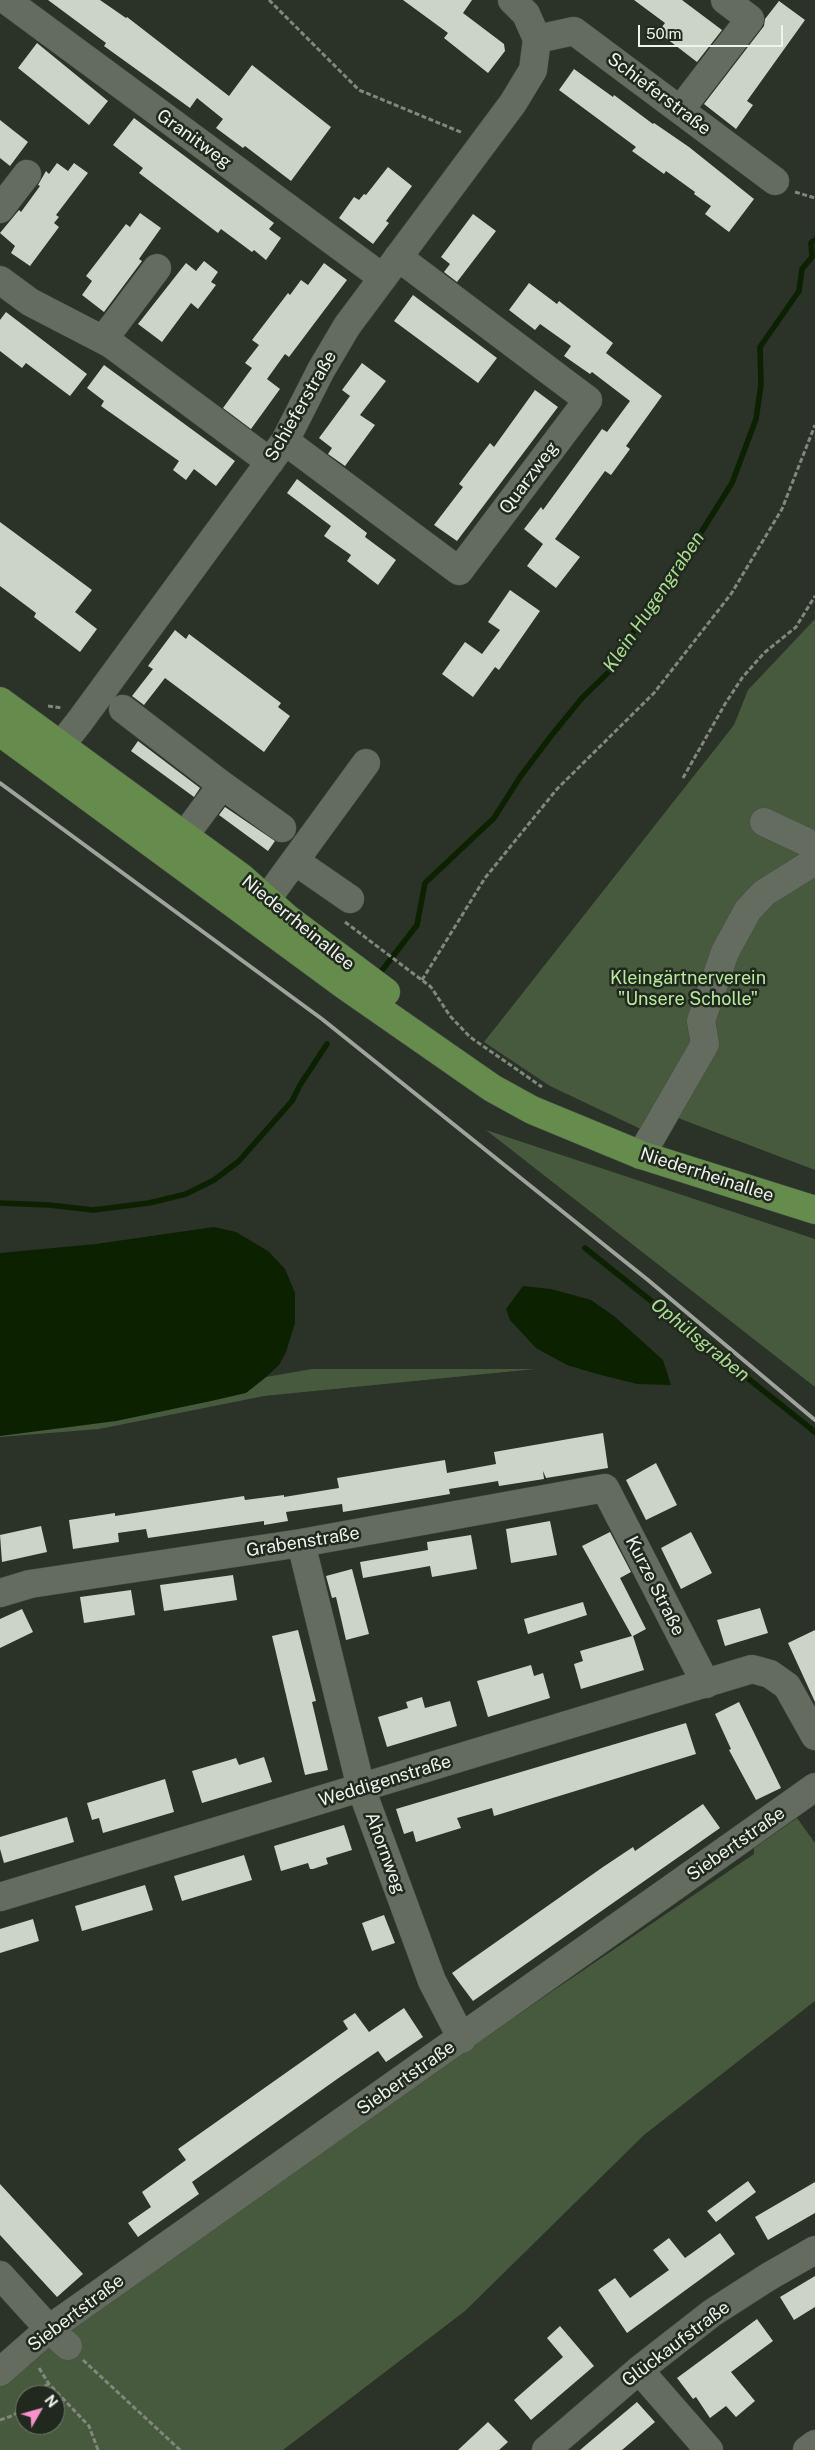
<!DOCTYPE html>
<html>
<head>
<meta charset="utf-8">
<style>
  body { margin:0 }
  #map { position:relative; width:815px; height:2450px; overflow:hidden; background:#2b3228; font-family:"Public Sans",sans-serif }
  canvas { display:block }
  .north { position:absolute; left:15px; top:2385px; width:50px; height:50px; box-sizing:border-box; background:#21291e; border:1px solid #737a70; border-radius:50%; rotate:52deg; font-size:14px; font-weight:700; line-height:20px; text-align:center; color:#eef3ec }
  .north::after { content:''; display:block; margin:auto; width:18px; height:22px; background:#f890cc; clip-path:polygon(50% 0,100% 100%,50% 72%,0 100%) }
  .scale { position:absolute; left:638px; top:25px; width:145px; height:22px; box-sizing:border-box; border:2px solid #eef3ec; border-top:0; padding-left:6px; font-size:15px; line-height:18px; white-space:nowrap; color:#eef3ec; -webkit-text-stroke:4px #21291e; paint-order:stroke }
</style>
</head>
<body>
<div id="map">
<canvas width="815" height="2450"></canvas>
<div class="north">N</div>
<div class="scale">50 m</div>
</div>
<script>
const context = document.querySelector('canvas').getContext('2d');
context.lineJoin = 'round';
function fill(path, color) { context.fillStyle = color; context.fill(path, 'evenodd'); }
const toPath = rows => new Path2D(rows.map(r => 'M' + r).join(''));
function trace(path, color, width, dash) { context.strokeStyle = color; context.lineWidth = width; context.lineCap = dash ? 'butt' : 'round'; context.setLineDash(dash || []); context.stroke(path); }
function write(font, color, halo, rows, align = 'center') {
  context.font = font + ' "Public Sans",sans-serif'; context.lineWidth = 5; context.setLineDash([]); context.textBaseline = 'middle'; context.strokeStyle = halo; context.fillStyle = color; for (const [text, x, y, turn = 0] of rows) {
    context.save(); context.translate(x, y); context.rotate((+turn || 0) * Math.PI / 180); context.textAlign = isNaN(turn) ? turn : align; if (halo) context.strokeText(text, 0, 0); context.fillText(text, 0, 0); context.restore();
  }
}
const green = toPath([
  [815,619,815,1170,670,1115,645,1131,550,1086,484,1042,734,725,748,690],
  [486,1130,815,1239,815,1387],
  [312,1369,535,1369,264,1396,99,1429,0,1437,0,1420,87,1408],
  [797,1818,815,1843,815,2001,644,2135,465,2311,283,2450,0,2450,0,2385,39,2352,422,2080,754,1854,754,1848],
  [25,2395,55,2395,55,2425,25,2425]
]);
const water = toPath([
  [214,1227,236,1232,268,1251,285,1269,295,1293,295,1323,286,1352,279,1365,265,1378,246,1393,211,1401,116,1421,0,1436,0,1253,96,1244],
  [523,1286,551,1289,591,1300,614,1316,663,1360,671,1385,637,1384,597,1374,567,1365,536,1348,510,1320,506,1309]
]);
const stream = toPath([
  [380,973,417,925,425,883,494,818,520,777,551,736,582,698,617,664,648,604,682,563,732,483,756,419,761,385,760,347,799,291,802,269,812,257,811,243,815,240],
  [0,1203,49,1205,93,1210,149,1203,186,1194,214,1180,239,1161,292,1101,300,1085,327,1044],
  [585,1248,815,1432]
]);
const building = toPath([
  [48,0,100,0,126,18,127,17,229,96,252,65,331,127,291,181,245,146,243,148,216,128,223,119,197,98,190,108,104,46,106,43],
  [403,0,472,0,463,13,504,44,505,51,488,73,444,38,448,33],
  [634,0,682,0,722,30,697,62,658,32,665,23],
  [779,1,805,20,747,101,753,105,736,129,704,104,764,26,765,19],
  [37,43,108,101,89,125,18,68],
  [574,69,613,97,614,95,653,124,654,123,689,147,754,199,729,232,705,214,711,206,694,194,695,192,666,171,664,174,632,151,636,147,559,90],
  [134,118,274,223,269,229,281,238,266,260,254,250,252,252,221,229,218,233,139,173,143,168,113,145],
  [0,120,28,142,10,166,0,158],
  [57,163,68,171,74,163,88,173,56,215,59,217,54,223,59,227,30,266,11,253,15,246,0,233,19,210,21,212,40,186,38,185,46,171,49,174],
  [388,167,412,186,386,221,389,223,373,244,339,218,354,197,359,200,364,194,366,195],
  [140,213,161,228,139,259,142,261,104,312,82,295,92,281,86,276,126,224,130,227],
  [473,214,496,231,457,282,444,272,450,264,441,257],
  [204,261,218,272,211,282,216,285,198,309,191,303,162,342,138,324,186,263,196,271],
  [324,263,347,280,289,357,285,354,267,379,280,389,251,429,223,408,252,368,245,363,259,345,252,340,288,293,290,295,301,280,308,285],
  [529,283,557,304,559,301,613,343,606,353,662,396,626,446,630,449,611,475,605,471,555,539,580,557,556,588,527,566,543,544,524,529,541,507,543,510,602,429,607,432,630,401,592,372,590,374,564,356,571,346,540,324,535,330,509,310],
  [413,295,497,358,478,383,394,321],
  [6,312,87,374,70,396,26,363,22,368,0,351,0,320],
  [362,363,386,381,360,415,375,425,345,466,328,454,332,448,319,438,350,396,342,390],
  [104,365,235,461,216,486,194,469,186,480,173,470,179,461,101,406,104,401,87,388],
  [535,390,558,407,457,541,434,525,463,487,459,484,490,443,494,447],
  [297,479,367,533,365,537,396,560,378,585,347,561,351,555,324,536,331,526,287,493],
  [0,522,92,590,75,612,97,629,80,652,34,617,36,613,0,586],
  [510,590,540,611,499,670,495,667,473,697,442,674,465,642,482,654,500,630,488,622],
  [175,630,186,639,189,634,281,703,278,707,290,716,264,752,165,678,144,705,132,696,153,669,148,666],
  [138,741,200,788,194,797,131,751],
  [225,807,275,841,268,851,219,815],
  [603,1433,608,1468,546,1478,543,1471,544,1479,499,1486,498,1481,474,1485,449,1489,450,1494,343,1512,342,1504,286,1512,288,1521,264,1525,264,1521,148,1538,146,1529,118,1533,119,1542,73,1549,69,1520,115,1513,115,1516,244,1496,245,1500,284,1495,284,1497,339,1488,337,1478,445,1460,447,1473,496,1464,494,1452],
  [656,1463,677,1505,646,1520,626,1480],
  [550,1521,557,1555,511,1563,506,1529],
  [41,1526,47,1552,2,1562,0,1535],
  [610,1532,631,1572,620,1578,646,1629,633,1636,644,1670,581,1689,574,1664,583,1661,580,1651,632,1636,582,1546],
  [691,1532,712,1573,681,1589,661,1548],
  [471,1535,477,1569,432,1577,430,1566,363,1578,360,1562,428,1550,427,1542],
  [352,1569,369,1634,346,1640,336,1597,332,1598,326,1576],
  [233,1575,237,1600,164,1611,160,1585],
  [131,1590,135,1615,84,1623,80,1597],
  [583,1602,587,1615,528,1634,524,1619],
  [760,1608,768,1633,725,1646,717,1620],
  [22,1609,33,1632,0,1648,0,1619],
  [298,1630,316,1701,312,1702,328,1770,305,1775,272,1636],
  [815,1630,815,1702,788,1643],
  [531,1665,534,1676,543,1673,550,1698,488,1717,477,1681],
  [422,1697,425,1708,450,1701,457,1726,387,1747,378,1717,408,1708,406,1702],
  [739,1702,781,1788,756,1800,729,1750,731,1749,715,1714],
  [686,1723,696,1754,494,1816,492,1808,457,1818,461,1828,416,1842,413,1831,404,1834,396,1809],
  [264,1757,272,1782,202,1803,192,1771,233,1759,236,1758,239,1765],
  [165,1779,174,1812,103,1833,99,1818,92,1820,87,1803],
  [703,1804,720,1828,473,2001,452,1973,603,1867,633,1847,635,1851],
  [67,1817,74,1842,4,1863,0,1849,0,1837],
  [344,1825,352,1850,326,1858,328,1864,313,1869,310,1869,308,1863,281,1871,274,1846],
  [244,1855,252,1880,182,1901,174,1876],
  [145,1885,153,1910,82,1931,75,1906],
  [384,1915,395,1943,372,1951,362,1923],
  [33,1919,39,1941,0,1953,0,1929],
  [404,2008,423,2037,386,2062,378,2051,340,2077,192,2182,199,2194,138,2237,128,2223,151,2207,142,2192,186,2160,178,2149,348,2029,343,2021,355,2013,369,2032],
  [748,2181,756,2192,716,2222,707,2211],
  [815,2182,815,2213,768,2240,755,2217],
  [0,2184,83,2274,57,2297,0,2235],
  [720,2233,735,2254,627,2333,598,2290,615,2278,630,2298,669,2270,653,2250,669,2238,685,2258],
  [815,2276,815,2307,794,2320,780,2297],
  [757,2319,773,2341,731,2372,755,2401,736,2417,726,2406,710,2418,696,2397,693,2399,677,2378],
  [560,2326,594,2366,531,2420,514,2400,563,2357,547,2338],
  [637,2402,655,2422,622,2450,580,2450],
  [488,2422,508,2442,499,2450,458,2450]
]);
const path = toPath([
  [269,0,359,90,463,133],
  [795,192,815,198],
  [48,706,62,708],
  [683,778,725,704,742,678,764,653,796,627,815,596],
  [345,922,431,987,450,1016,470,1037,542,1087],
  [422,980,485,878,557,789,654,693,731,594,782,509,815,425],
  [83,2360,180,2450],
  [39,2368,49,2384,89,2426,98,2450],
  [33,2395,38,2389,49,2384],
  [0,2420,14,2415,25,2403]
]);
const minor = toPath([
  [6,0,383,278],
  [537,39,574,31,775,181],
  [680,110,750,19,725,0],
  [0,209,27,174],
  [0,280,30,302,111,344,270,462],
  [103,340,157,268],
  [285,441,459,571,588,400,398,257],
  [123,709,222,785],
  [46,764,80,721,285,441,321,370,347,326,513,103,533,70,537,39,526,14,512,0],
  [764,822,815,846],
  [170,855,222,785,282,828],
  [295,861,350,899],
  [253,918,366,763],
  [641,1155,705,1044,701,1021,725,952,748,910,764,893,815,861],
  [301,1543,361,1788,432,1981,462,2039],
  [0,1593,30,1584,301,1543,605,1488,706,1684],
  [0,1897,752,1669,770,1674,787,1686,815,1736],
  [0,2275,49,2329,68,2346],
  [639,2370,709,2450],
  [0,2372,49,2329,815,1787],
  [546,2450,639,2370,712,2313,768,2277,815,2250],
  [807,2450,815,2444]
]);
const major = toPath([
  [0,701,241,877,287,918,386,992],
  [0,732,344,985,492,1088,532,1110,641,1155,815,1210]
]);
const rail = toPath([
  [0,783,322,1019,648,1280,815,1420]
]);
const streetNames = [
  ["Schieferstraße",659,94,37],
  ["Granitweg",194,139,36],
  ["Schieferstraße",301,406,-60],
  ["Quarzweg",529,478,-53],
  ["Niederrheinallee",298,923,39],
  ["Niederrheinallee",707,1175,18],
  ["Grabenstraße",303,1542,-9],
  ["Kurze Straße",655,1586,63],
  ["Weddigenstraße",385,1781,-17],
  ["Siebertstraße",736,1844,-35],
  ["Ahornweg",385,1853,70],
  ["Siebertstraße",406,2078,-35],
  ["Siebertstraße",76,2313,-37],
  ["Glückaufstraße",676,2344,-37]
];
const parkNames = [
  ["Kleingärtnerverein",688,978],
  ["\"Unsere Scholle\"",688,999]
];
const waterNames = [
  ["Klein Hugengraben",654,602,-56],
  ["Ophülsgraben",700,1340,39]
];
fill(green, '#475a3d');
fill(water, '#0b2100');
trace(stream, '#0b2100', 5.5);
fill(building, '#cbd4c6');
trace(minor, '#484e45', 29);
trace(major, '#484e45', 29);
trace(path, '#81877e', 3, [5, 2.5]);
trace(minor, '#646c60', 28);
trace(major, '#658c4c', 28);
trace(rail, '#9ea49c', 4);
write('18px', '#eef3ec', '#21291e', streetNames);
write('18px', '#b7ea9d', '#21291e', parkNames);
write('italic 19px', '#aadc90', '#21291e', waterNames);
</script>
</body>
</html>
